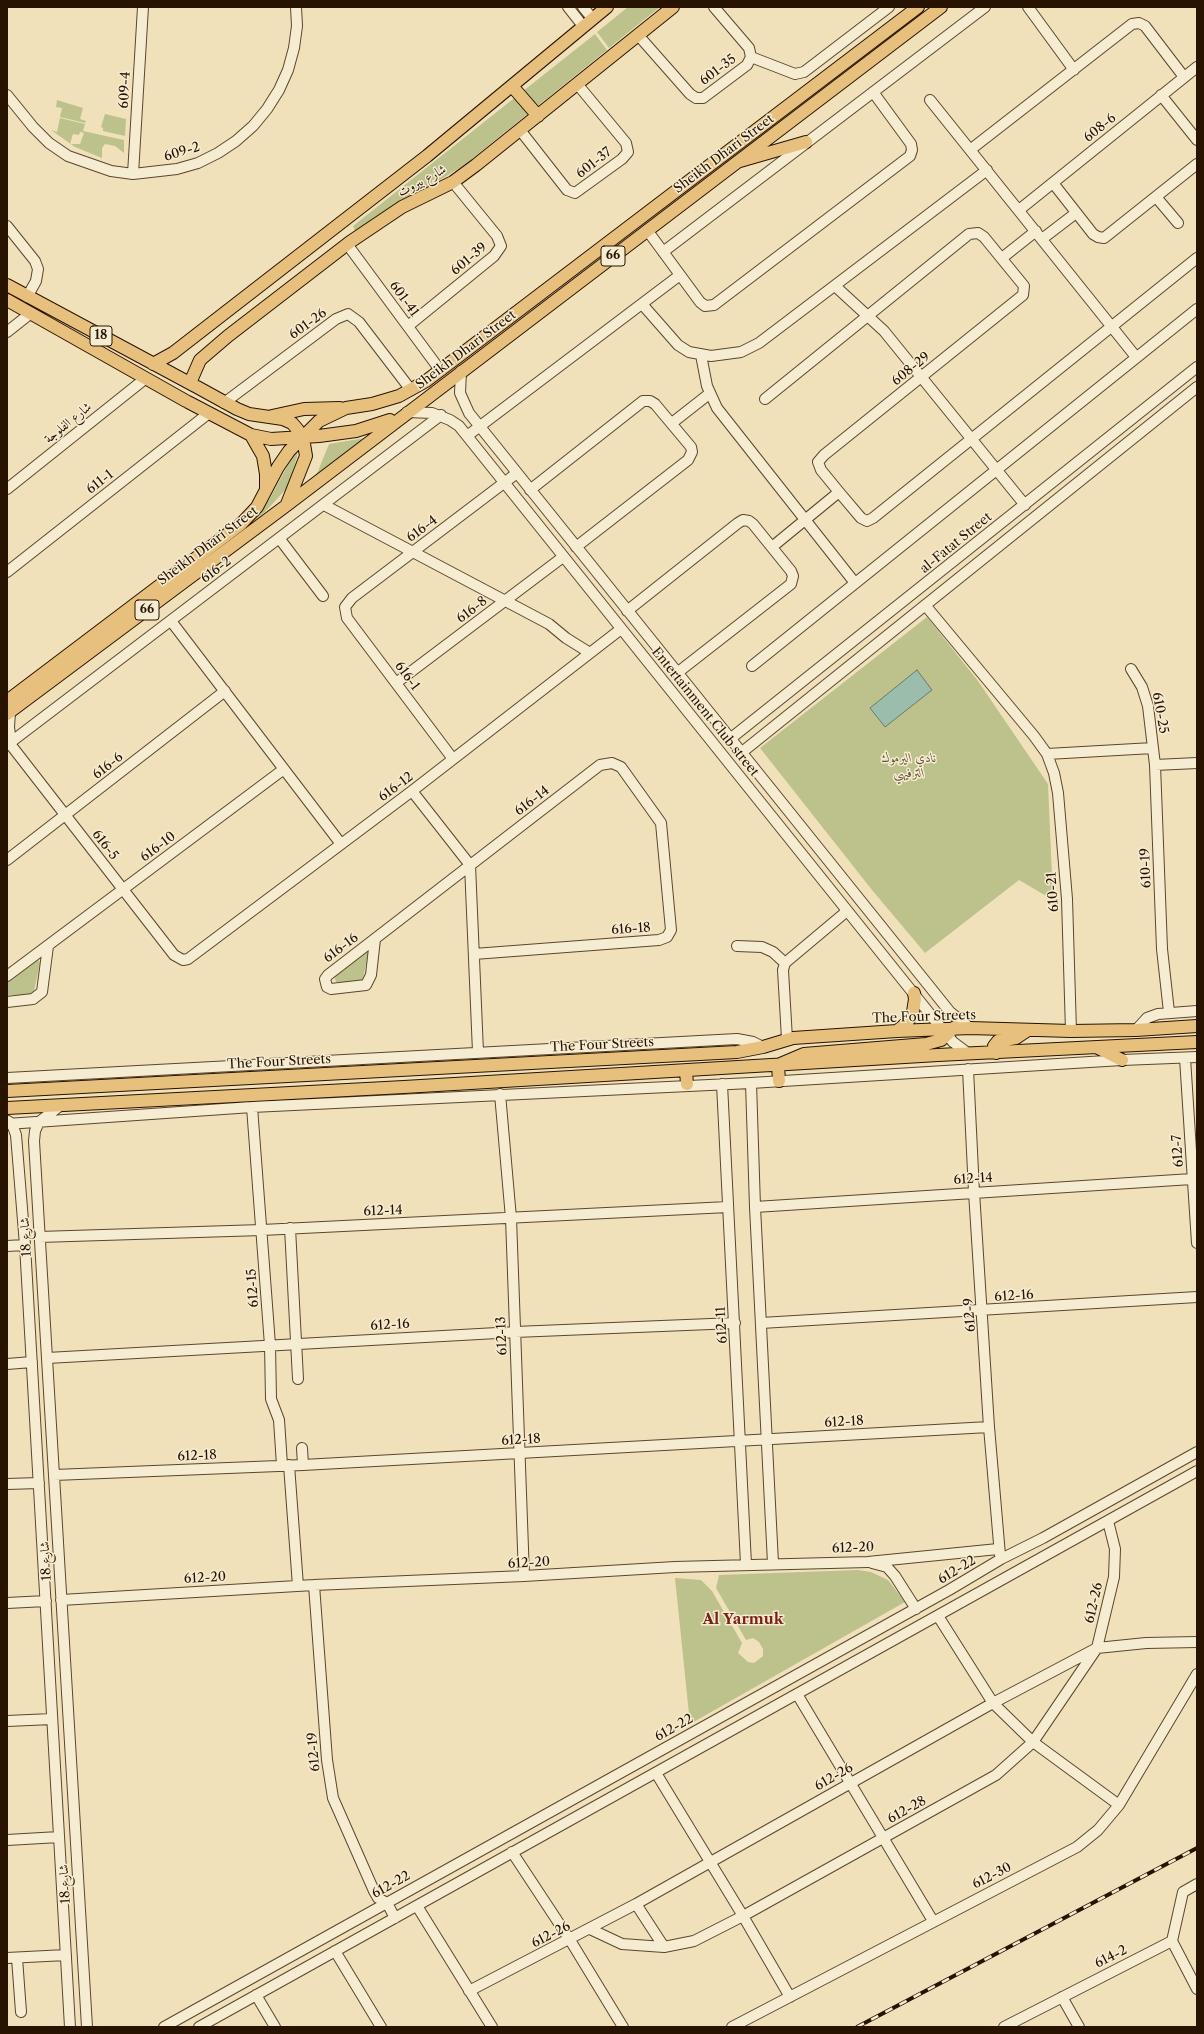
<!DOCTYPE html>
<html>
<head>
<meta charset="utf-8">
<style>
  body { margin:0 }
  #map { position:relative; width:1204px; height:2034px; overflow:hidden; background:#f1e1ba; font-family:"Libre Caslon Text",serif }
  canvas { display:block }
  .frame { position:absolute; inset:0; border:8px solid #271300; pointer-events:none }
</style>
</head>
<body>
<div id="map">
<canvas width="1204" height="2034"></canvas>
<div class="frame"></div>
</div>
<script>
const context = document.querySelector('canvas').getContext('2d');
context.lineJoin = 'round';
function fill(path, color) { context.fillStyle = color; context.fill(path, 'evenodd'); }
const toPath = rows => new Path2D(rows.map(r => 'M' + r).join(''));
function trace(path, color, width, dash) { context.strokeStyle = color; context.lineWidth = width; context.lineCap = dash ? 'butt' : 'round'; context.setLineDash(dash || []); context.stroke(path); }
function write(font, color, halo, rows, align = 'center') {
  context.font = font + ' "Libre Caslon Text",Amiri,serif'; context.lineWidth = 3; context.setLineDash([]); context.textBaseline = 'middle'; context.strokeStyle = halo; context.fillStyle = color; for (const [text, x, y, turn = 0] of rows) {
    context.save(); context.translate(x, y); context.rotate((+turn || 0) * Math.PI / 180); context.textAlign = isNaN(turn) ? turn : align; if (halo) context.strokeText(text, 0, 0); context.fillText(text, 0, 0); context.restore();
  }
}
const green = toPath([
  [628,7,660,7,609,48,597,32],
  [595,34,607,50,463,166,430,186,407,197,355,231,353,226],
  [57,100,83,108,80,119,86,121,85,123,60,117,62,108,56,107],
  [105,114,126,119,125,136,103,131,103,128,101,127],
  [60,118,85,124,83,131,124,140,124,153,115,146,105,144,102,148,102,158,75,147,51,130,57,132],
  [80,132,84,133,80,144,70,144,73,134,79,135],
  [365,438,316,476,329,444],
  [295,452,297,453,297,457,288,487,265,512,250,525,269,500],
  [927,617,978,681,1048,784,1053,900,1019,880,925,953,872,890,760,748],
  [367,951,368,954,363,979,358,982,336,982,334,975],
  [38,959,40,963,34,991,28,995,7,995,7,983],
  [858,1570,871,1572,888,1580,905,1602,690,1724,675,1578,701,1580,712,1591,742,1643,738,1653,748,1662,754,1663,763,1656,763,1649,759,1642,753,1638,746,1640,716,1588,719,1575]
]);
const water = toPath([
  [917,670,932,690,885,727,870,708,917,670]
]);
const minor = toPath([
  [568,7,583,26],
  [583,7,592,18],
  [1028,7,1074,70],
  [638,35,690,94,696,98,703,98,747,65,751,57,749,48,714,7],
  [751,57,795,74,804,72,889,7],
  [7,95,33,127,49,143,68,156,111,171,133,174,177,169,198,163,218,153,236,141,253,126,267,109,279,90,288,70,294,48,297,26,296,7],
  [1161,95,1197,140],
  [930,100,1136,357],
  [520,130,567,190,575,193,622,159,628,152,626,143,578,85],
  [970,150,1132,24,1139,23,1145,26,1184,77],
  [133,174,143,7],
  [1053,183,1093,234,1098,237,1104,238,1197,164],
  [1156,197,1178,223],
  [1019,210,1197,67],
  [7,226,35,261,38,269,36,281,27,297],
  [647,230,700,302,705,306,714,305,910,156,912,150,911,144,873,92],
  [1042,239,1076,213],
  [347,244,440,370],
  [663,252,985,7],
  [1002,258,1036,231],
  [835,286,884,331,1025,505],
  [642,304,678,345,689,352,711,356,741,352,759,343,987,170],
  [408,326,494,256,501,246,497,236,453,182],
  [7,332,31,313],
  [701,355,707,386,717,408,855,583],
  [461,371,460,393,469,413,950,1012,970,1028],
  [765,399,969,234,978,233,984,237,1024,286,1023,295,824,455,818,462,821,470,839,492,861,518,867,521,873,518,1197,258],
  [224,403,336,319,348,314,359,322,411,390],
  [407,412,432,413,450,420,459,426,942,1029,953,1042,969,1054],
  [672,423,709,394],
  [467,436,680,275],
  [7,489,146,378],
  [530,490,643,401,650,401,655,404,691,447,692,452,688,460,576,547],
  [324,505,549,624,566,638,590,653],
  [279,538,323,596],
  [772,547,839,492],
  [7,572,209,413],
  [925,605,1034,736,1047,754,1054,773,1058,793,1067,899,1071,1031],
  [627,611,738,523,743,520,749,521,753,524,791,571,793,576,791,584,677,673],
  [171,621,341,844],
  [752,666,1197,309],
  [1131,669,1142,687,1148,706,1155,765],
  [396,683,563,557],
  [10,712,9,727,11,743],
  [730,739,1197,367],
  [7,740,174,955,183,960,188,959,412,791,621,629],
  [7,745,441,415],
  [741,753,1197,387],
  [1047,754,1153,748],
  [453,759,347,618,345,607,352,598,517,473],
  [412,791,470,865,478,1052],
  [7,860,225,691],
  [375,939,371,975,366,985,331,989,327,987,325,979,328,975,600,765,612,763,621,767,661,823,671,930,667,937,659,940,474,954],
  [737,946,762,947,773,952,785,963],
  [7,976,284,769],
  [7,1002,33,999,42,992,48,946],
  [1169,1012,1162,949,1155,765,1197,763],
  [1136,1030,1147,1018,1158,1014,1197,1011],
  [787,1039,783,970,785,963,847,911],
  [1185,1058,1197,1243],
  [968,1069,974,1192,989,1427,1000,1555],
  [7,1078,737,1039,753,1042,763,1047],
  [751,1083,755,1207,773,1563],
  [722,1084,746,1564],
  [500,1094,511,1218,524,1576],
  [61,1105,39,1122,35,1131,34,1141,87,2027],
  [252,1107,270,1345,271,1399,279,1420,282,1465],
  [8,1121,12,1124,16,1135,25,1245,70,2027],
  [7,1124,252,1107,751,1083,1122,1060,1197,1057],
  [755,1207,1192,1179],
  [290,1228,298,1379],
  [39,1237,262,1230,728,1207],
  [7,1246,25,1245],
  [761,1323,1197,1297],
  [47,1358,515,1332,735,1323],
  [7,1364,32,1362],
  [302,1448,303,1465],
  [289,1465,298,1586],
  [54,1475,303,1465,989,1427],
  [7,1484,39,1483],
  [872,1563,887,1567,895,1576,916,1609],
  [314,1585,327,1760,333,1798,374,1891,378,1898,387,1903,395,1918],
  [61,1600,314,1585,524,1576,675,1567,868,1562,998,1549],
  [7,1603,46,1601],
  [938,1616,993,1703,1033,1742,1119,1805],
  [797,1694,933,1921],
  [7,1721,52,1719],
  [656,1773,743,1916,790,1997],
  [7,1840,59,1837],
  [512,1852,570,1940,623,2027],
  [636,1904,664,1947],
  [417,1906,492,2027],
  [590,1929,622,1944,664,1947,694,1941,743,1916,996,1775,1033,1742,1097,1648,1146,1643,1197,1642],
  [1172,1941,1197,1989],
  [335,1951,381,2027],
  [7,1958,66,1955],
  [17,1958,21,2012],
  [469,1991,636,1904,993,1703,1097,1648,1114,1577,1115,1549,1108,1521],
  [256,1995,275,2027],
  [1062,1997,1079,2027],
  [164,2027,949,1590,1001,1559,1043,1538,1197,1452],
  [199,2027,1197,1471],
  [732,2027,1077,1847,1098,1830,1119,1805,1197,1674],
  [1004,2027,1172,1941,1183,1892,1197,1884]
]);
const major = toPath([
  [512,86,538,116],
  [740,161,806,142],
  [7,285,195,386],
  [7,300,186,401],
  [153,364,173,353,427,156,607,7],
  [190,383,200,360,228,336,350,242,402,207,453,182,476,165,673,7],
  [197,387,237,409,249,414,283,419,292,423,298,430,304,444,306,456,287,504],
  [188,402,251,435,271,439,319,436,356,431,390,420],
  [272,416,304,409,340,408],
  [251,435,263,456,266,474,266,488],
  [7,701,241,524,257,507,278,467,289,451,319,421,346,408,372,404,399,396,426,381,918,7],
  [7,714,287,505,941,7],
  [897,1031,907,1023,913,1012,915,999,914,993],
  [1098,1048,1122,1060],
  [996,1053,994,1046,998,1041,1016,1038,1028,1030],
  [686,1071,687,1084],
  [779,1081,778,1065,804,1054,926,1044,941,1040,955,1027],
  [7,1091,737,1052,763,1047,793,1038,897,1031,970,1028,1071,1031,1136,1030,1197,1026],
  [7,1108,404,1087,938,1055,1197,1042]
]);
const rail = toPath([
  [857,2027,1197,1848]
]);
const shields = [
  [613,256,24],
  [101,336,22],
  [147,610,24]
];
const shieldNames = [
  ["66",613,256],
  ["18",101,336],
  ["66",147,610]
];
const streetNames = [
  ["601-35",718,70,-37],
  ["609-4",125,90,-87],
  ["608-6",1100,128,-39],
  ["609-2",182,152,-17],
  ["Sheikh Dhari Street",724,154,-37],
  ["601-37",594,163,-38],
  ["شارع بيروت",422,181,-28],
  ["601-39",469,259,-40],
  ["601-41",404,299,54],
  ["601-26",308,324,-36],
  ["Sheikh Dhari Street",466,350,-37],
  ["608-29",911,369,-39],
  ["شارع الفلوجة",68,423,-39],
  ["611-1",100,482,-38],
  ["616-4",422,529,-37],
  ["al-Fatat Street",956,543,-39],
  ["Sheikh Dhari Street",208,546,-37],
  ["616-2",216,570,-37],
  ["616-8",472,610,-37],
  ["616-1",407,676,53],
  ["Entertainment Club street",705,712,51],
  ["610-25",1160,713,80],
  ["616-6",108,766,-38],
  ["616-12",396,787,-37],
  ["616-14",532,801,-38],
  ["616-5",105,845,52],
  ["616-10",158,847,-37],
  ["610-19",1146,868,-92],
  ["610-21",1053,892,-94],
  ["616-18",631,929,-4],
  ["616-16",341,948,-37],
  ["The Four Streets",924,1017,-2],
  ["The Four Streets",602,1045,-3],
  ["The Four Streets",279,1062,-3],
  ["612-7",1178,1151,-94],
  ["612-14",973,1179,-4],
  ["612-14",383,1211,-2],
  ["شارع 18",26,1237,-93],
  ["612-15",253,1288,-94],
  ["612-16",1014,1296,-4],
  ["612-9",970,1315,-94],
  ["612-16",390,1325,-3],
  ["612-11",722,1325,-93],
  ["612-13",502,1336,-92],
  ["612-18",844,1422,-3],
  ["612-18",521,1440,-3],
  ["612-18",197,1456,-2],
  ["612-20",853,1548,-2],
  ["شارع 18",46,1561,-93],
  ["612-20",529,1563,-3],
  ["612-22",957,1570,-31],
  ["612-20",205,1578,-3],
  ["612-26",1094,1603,-77],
  ["612-22",674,1728,-29],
  ["612-19",314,1752,-95],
  ["612-26",834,1777,-30],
  ["612-28",907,1810,-29],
  ["612-30",992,1876,-27],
  ["شارع 18",65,1884,-93],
  ["612-22",391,1885,-29],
  ["612-26",551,1935,-27],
  ["614-2",1111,1957,-27]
];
const parkNames = [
  ["نادي اليرموك",909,758],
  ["الترفيهي",909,773]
];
const quarterNames = [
  ["Al Yarmuk",743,1620]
];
fill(green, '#bdc28d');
fill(water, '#9bbeac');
trace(water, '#6d7a67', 1);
trace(minor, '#5a462e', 12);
trace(major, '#271300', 14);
trace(minor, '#f6ecd2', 10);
trace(major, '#e8c07d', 12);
trace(rail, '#271300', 4);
trace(rail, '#f6ecd2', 2.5, [8]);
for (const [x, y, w] of shields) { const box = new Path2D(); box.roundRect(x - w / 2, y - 10, w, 20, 3); context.fillStyle = '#f6ecd2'; context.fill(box); trace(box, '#271300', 1); }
write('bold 12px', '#271300', null, shieldNames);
write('13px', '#271300', '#f6ecd2', streetNames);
write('italic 13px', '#5c5031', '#f6ecd2', parkNames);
write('bold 15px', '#7a1f14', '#f6ecd2', quarterNames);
</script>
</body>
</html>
